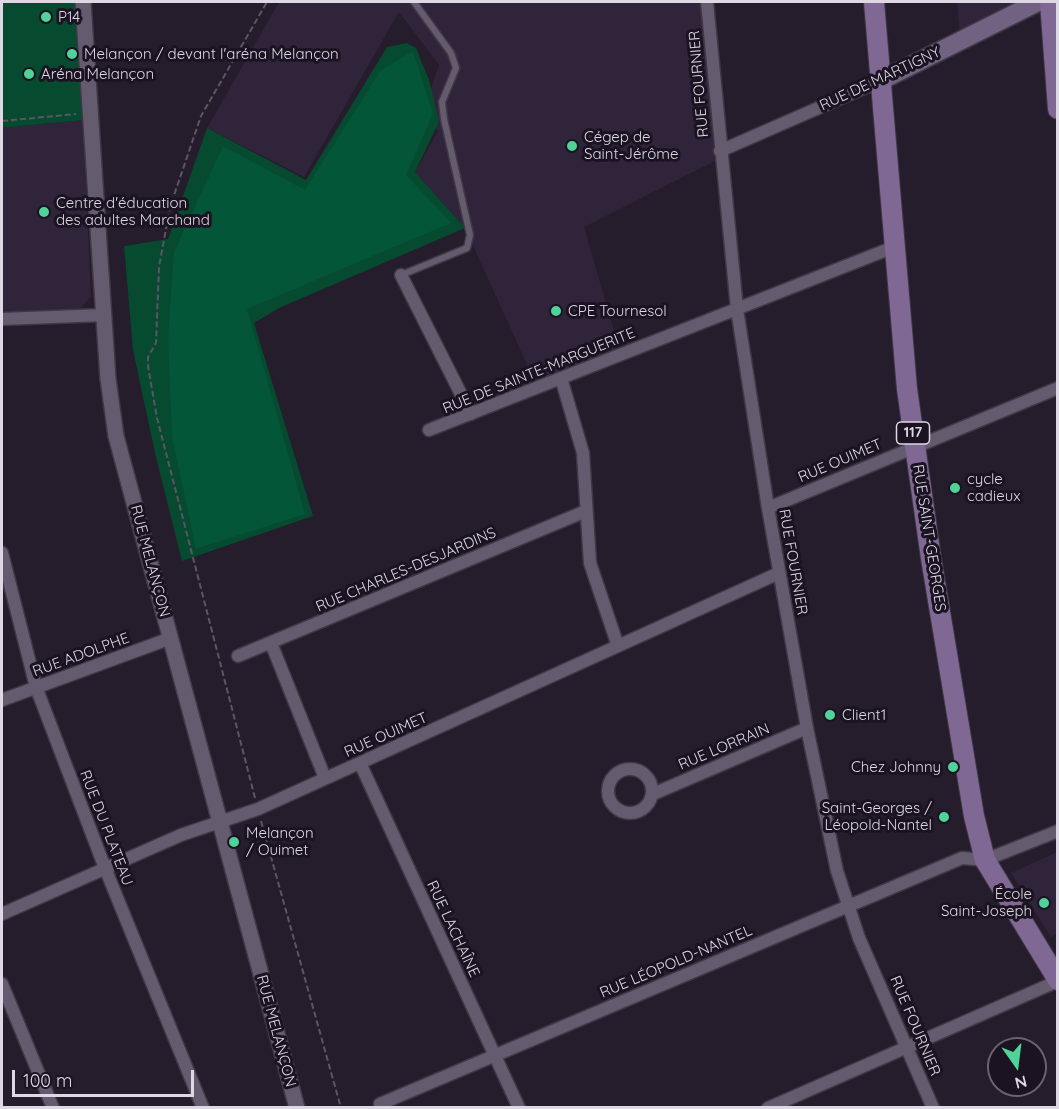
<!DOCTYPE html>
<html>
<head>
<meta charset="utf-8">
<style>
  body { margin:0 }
  #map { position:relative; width:1059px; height:1109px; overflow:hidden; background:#251c2c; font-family:Quicksand,sans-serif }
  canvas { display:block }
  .frame { position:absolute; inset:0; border:3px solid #ddd8e3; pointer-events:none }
  .north { position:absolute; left:987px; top:1037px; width:60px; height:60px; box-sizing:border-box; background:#1b1322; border:2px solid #69626f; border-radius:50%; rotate:166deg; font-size:16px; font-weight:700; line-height:24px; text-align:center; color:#ddd8e3 }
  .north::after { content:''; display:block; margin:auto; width:21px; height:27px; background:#4fd399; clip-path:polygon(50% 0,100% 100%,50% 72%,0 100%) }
  .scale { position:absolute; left:12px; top:1070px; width:182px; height:27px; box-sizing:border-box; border:3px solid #ddd8e3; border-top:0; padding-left:8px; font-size:18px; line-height:21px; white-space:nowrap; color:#ddd8e3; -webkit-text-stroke:4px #1b1322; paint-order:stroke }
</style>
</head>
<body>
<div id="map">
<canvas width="1059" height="1109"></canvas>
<div class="frame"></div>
<div class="north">N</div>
<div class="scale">100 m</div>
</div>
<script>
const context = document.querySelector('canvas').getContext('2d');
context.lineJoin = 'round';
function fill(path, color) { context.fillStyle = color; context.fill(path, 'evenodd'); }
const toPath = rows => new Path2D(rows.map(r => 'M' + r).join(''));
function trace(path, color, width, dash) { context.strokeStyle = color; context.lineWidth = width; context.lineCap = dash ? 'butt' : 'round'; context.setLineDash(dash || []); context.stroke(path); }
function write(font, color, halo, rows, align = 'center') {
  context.font = font + ' Quicksand,sans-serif'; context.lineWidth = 6; context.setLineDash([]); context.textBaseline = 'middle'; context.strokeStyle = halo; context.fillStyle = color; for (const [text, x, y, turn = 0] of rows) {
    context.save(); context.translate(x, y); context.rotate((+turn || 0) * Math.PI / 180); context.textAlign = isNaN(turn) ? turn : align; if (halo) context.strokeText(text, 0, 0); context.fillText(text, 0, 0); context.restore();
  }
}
const built = toPath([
  [279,2,702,2,715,161,584,227,619,348,535,382,465,228,415,172,438,131,423,111,439,65,399,12,304,177,207,128],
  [957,2,1057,2,1047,61,1039,11,961,47],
  [83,120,91,296,80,309,2,312,2,128],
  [1057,852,1057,933,1051,937,1011,873]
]);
const green = toPath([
  [2,2,76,2,83,120,2,128],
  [407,43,416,48,429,80,439,122,415,172,465,228,279,308,254,323,313,516,182,561,155,453,133,350,124,246,168,239,207,128,306,180,387,47]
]);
const forest = toPath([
  [413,51,433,114,406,175,451,223,247,309,305,514,196,549,172,437,168,338,174,252,223,146,305,190,381,70]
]);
const path = toPath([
  [2,121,76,114],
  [255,798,157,418,148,366,148,357,156,343,159,267,170,207,201,116,267,2],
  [261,821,341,1108]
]);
const service = toPath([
  [401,275,467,248,470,235,444,119,442,102,456,68,451,53,414,2]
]);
const minor = toPath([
  [707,2,737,309,768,508,807,728,837,871,859,938,933,1108],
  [720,151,880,81],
  [401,275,471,414],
  [2,319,104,315],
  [561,378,583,453,590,563,618,646],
  [429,430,894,247],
  [768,508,1058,388],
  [2,553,36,687,105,868,203,1108],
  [271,643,325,778],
  [238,656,586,511],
  [2,700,171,638],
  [360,763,519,1108],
  '608 791a22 22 0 1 1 44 0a22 22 0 1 1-44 0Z',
  [653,794,807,728],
  [2,914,181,835,258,809,779,573],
  [2,984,53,1108],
  [381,1108,380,1104,962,858,985,860,1058,831],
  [768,1108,1058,981]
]);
const tertiary = toPath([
  [83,2,108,379,116,436,297,1108]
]);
const secondary = toPath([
  [880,81,1038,2]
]);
const primary = toPath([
  [874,2,907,389,931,558,974,816,985,860,1058,980],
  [1050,2,1058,109]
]);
const markers = [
  [46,17,6,"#4fd399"],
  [72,54,6,"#4fd399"],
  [29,74,6,"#4fd399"],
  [572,146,6,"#4fd399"],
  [44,212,6,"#4fd399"],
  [556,311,6,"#4fd399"],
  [955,488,6,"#4fd399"],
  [830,715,6,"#4fd399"],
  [953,767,6,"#4fd399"],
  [944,817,6,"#4fd399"],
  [234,842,6,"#4fd399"],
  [1044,903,6,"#4fd399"]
];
const shields = [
  [913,433,33]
];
const shieldNames = [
  ["117",913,433]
];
const poiNames = [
  ["P14",58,17],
  ["Melançon / devant l'aréna Melançon",84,54],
  ["Aréna Melançon",41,74],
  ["Cégep de",584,137],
  ["Saint-Jérôme",584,154],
  ["Centre d'éducation",56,203],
  ["des adultes Marchand",56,220],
  ["CPE Tournesol",568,311],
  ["cycle",967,479],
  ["cadieux",967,496],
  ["Client1",842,715],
  ["Chez Johnny",941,767,"right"],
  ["Saint-Georges /",932,808,"right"],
  ["Léopold-Nantel",932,825,"right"],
  ["Melançon",246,833],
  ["/ Ouimet",246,850],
  ["École",1032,894,"right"],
  ["Saint-Joseph",1032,911,"right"]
];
const streetNames = [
  ["RUE DE MARTIGNY",880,79,-25],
  ["RUE FOURNIER",699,84,-95],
  ["RUE DE SAINTE-MARGUERITE",539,371,-22],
  ["RUE OUIMET",840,461,-23],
  ["RUE SAINT-GEORGES",929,538,81],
  ["RUE MELANÇON",150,561,75],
  ["RUE FOURNIER",793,562,80],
  ["RUE CHARLES-DESJARDINS",406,570,-23],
  ["RUE ADOLPHE",81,655,-20],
  ["RUE OUIMET",386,735,-24],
  ["RUE LORRAIN",724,747,-23],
  ["RUE DU PLATEAU",106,828,69],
  ["RUE LACHAÎNE",453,929,65],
  ["RUE LÉOPOLD-NANTEL",676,962,-23],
  ["RUE FOURNIER",915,1026,67],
  ["RUE MELANÇON",276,1031,75]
];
fill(built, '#30243a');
fill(green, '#064a30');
fill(forest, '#045638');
trace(service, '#403846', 9);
trace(minor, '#403846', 15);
trace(tertiary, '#403846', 18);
trace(secondary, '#403846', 21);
trace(primary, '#403846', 22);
trace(path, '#5d5564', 2, [6, 3]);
trace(service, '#655b6e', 6);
trace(minor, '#655b6e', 12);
trace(tertiary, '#655b6e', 15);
trace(secondary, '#726282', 18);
trace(primary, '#806895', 20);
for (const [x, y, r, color] of markers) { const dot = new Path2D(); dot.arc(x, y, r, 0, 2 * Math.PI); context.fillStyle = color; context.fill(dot); trace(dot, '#1b1322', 2); }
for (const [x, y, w] of shields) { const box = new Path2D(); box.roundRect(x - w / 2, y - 11, w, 22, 4.5); context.fillStyle = '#1b1322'; context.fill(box); trace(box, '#ddd8e3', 1.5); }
write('bold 14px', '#ddd8e3', null, shieldNames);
write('15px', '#ddd8e3', '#1b1322', poiNames, 'left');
write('15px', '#ddd8e3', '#1b1322', streetNames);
</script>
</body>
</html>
